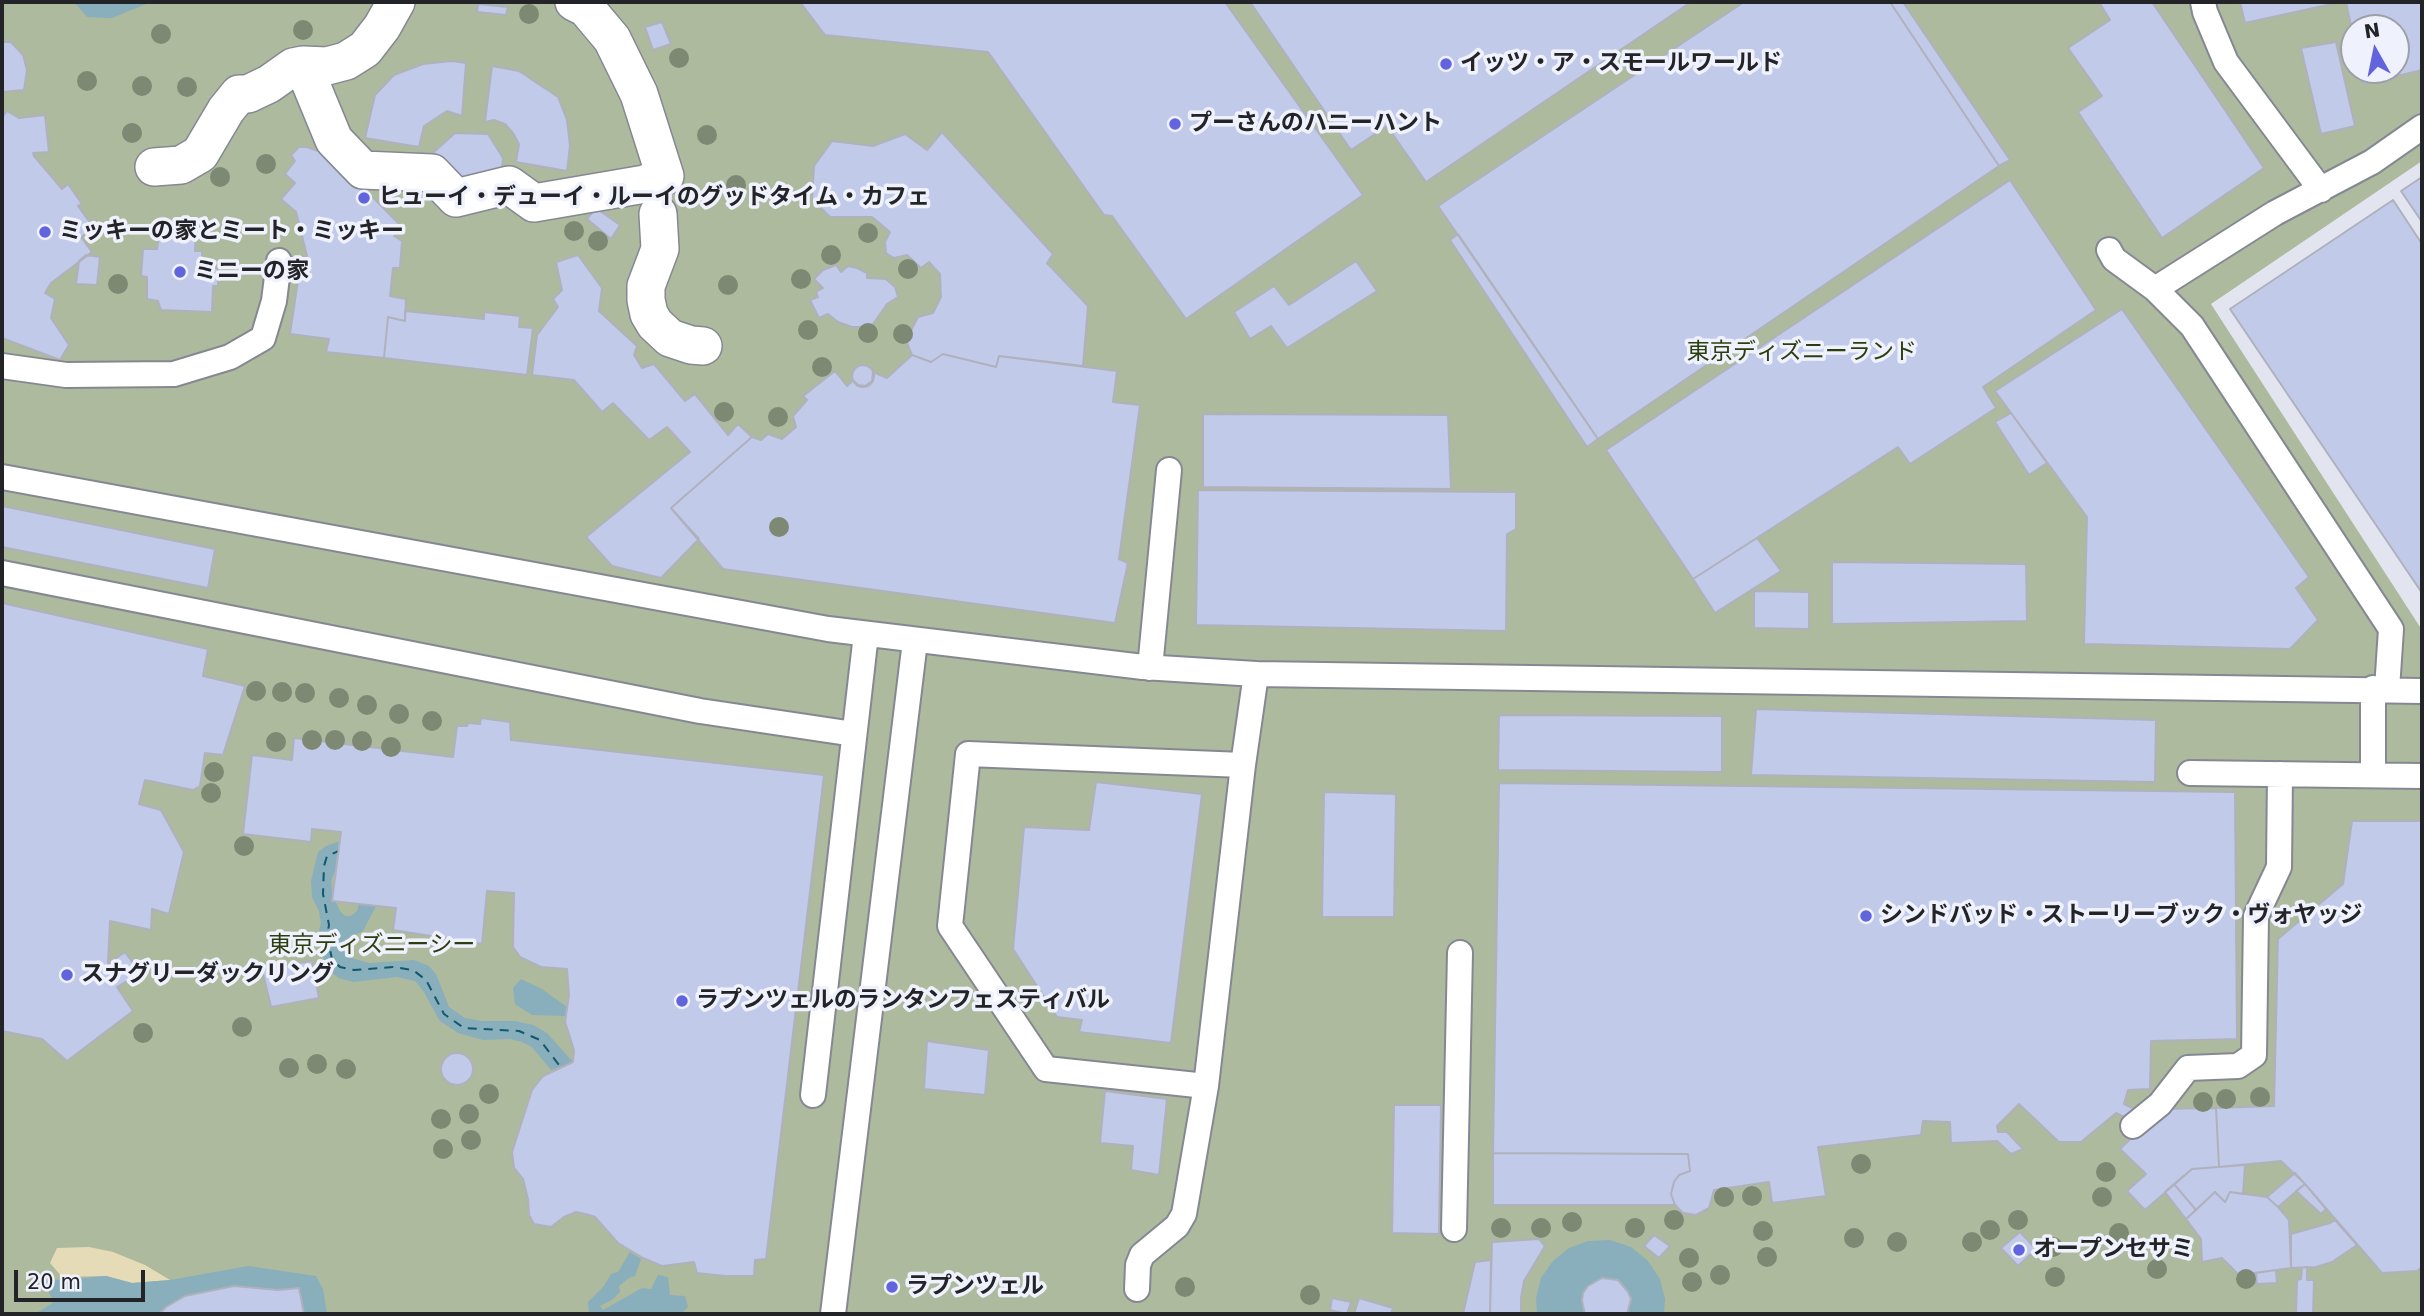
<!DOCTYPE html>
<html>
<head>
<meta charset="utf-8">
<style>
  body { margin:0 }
  #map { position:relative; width:2424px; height:1316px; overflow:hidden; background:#e2e5f0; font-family:"DejaVu Sans",sans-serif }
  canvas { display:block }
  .frame { position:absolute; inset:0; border:4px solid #232428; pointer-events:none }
  .north { position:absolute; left:2340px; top:14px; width:70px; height:70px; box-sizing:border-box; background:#eff2fd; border:2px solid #9da0a8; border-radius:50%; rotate:351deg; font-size:19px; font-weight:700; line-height:28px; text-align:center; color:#232428 }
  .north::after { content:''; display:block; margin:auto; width:24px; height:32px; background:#6264dd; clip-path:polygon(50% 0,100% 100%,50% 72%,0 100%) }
  .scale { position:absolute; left:14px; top:1270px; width:131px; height:32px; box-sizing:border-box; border:4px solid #232428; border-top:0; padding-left:9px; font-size:21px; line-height:24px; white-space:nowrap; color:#232428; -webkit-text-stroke:5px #eff2fd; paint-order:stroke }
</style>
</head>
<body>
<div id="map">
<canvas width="2424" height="1316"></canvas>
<div class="frame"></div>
<div class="north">N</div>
<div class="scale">20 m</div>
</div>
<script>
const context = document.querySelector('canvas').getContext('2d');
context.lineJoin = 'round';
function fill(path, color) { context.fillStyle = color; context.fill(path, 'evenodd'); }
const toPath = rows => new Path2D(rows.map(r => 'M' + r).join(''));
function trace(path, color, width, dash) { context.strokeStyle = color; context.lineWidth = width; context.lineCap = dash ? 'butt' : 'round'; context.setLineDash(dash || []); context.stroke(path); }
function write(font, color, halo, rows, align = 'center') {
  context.font = font + ' "DejaVu Sans","Noto Sans JP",sans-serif'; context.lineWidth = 7; context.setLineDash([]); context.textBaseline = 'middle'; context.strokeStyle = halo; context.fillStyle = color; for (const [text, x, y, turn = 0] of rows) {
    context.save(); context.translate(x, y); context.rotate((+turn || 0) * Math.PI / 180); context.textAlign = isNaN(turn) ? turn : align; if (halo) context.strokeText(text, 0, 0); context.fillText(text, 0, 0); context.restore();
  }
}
const green = toPath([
  [2,2,2422,2,2422,161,2211,304,2422,630,2422,1314,2,1314],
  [2354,28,2396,28,2396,70,2354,70]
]);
const sand = toPath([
  [89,1247,113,1252,145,1265,170,1280,132,1283,106,1276,62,1277,50,1263,57,1248]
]);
const water = toPath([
  [78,2,161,2,151,2,112,18,87,17,76,4],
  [340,841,337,866,331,881,333,896,340,911,345,916,351,916,357,911,359,904,376,906,363,931,344,940,342,949,348,957,369,963,414,960,429,966,436,974,449,1007,465,1018,482,1021,515,1021,533,1025,547,1033,573,1062,551,1070,532,1047,522,1042,510,1039,483,1040,458,1033,439,1020,424,992,415,981,397,977,353,982,339,978,329,971,322,955,318,936,321,923,319,911,312,897,311,881,318,852,326,846],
  [521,979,542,989,567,1007,566,1016,532,1015,515,1004,513,988],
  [1610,1240,1631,1247,1648,1261,1660,1279,1665,1299,1664,1314,1537,1314,1536,1298,1541,1278,1553,1261,1569,1248,1588,1241],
  [630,1252,641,1259,635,1276,629,1278,619,1286,620,1292,612,1300,600,1306,603,1310,642,1288,651,1289,658,1275,668,1277,670,1295,685,1296,688,1307,681,1314,589,1314,588,1302,604,1286,611,1274,618,1272],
  [248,1266,316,1276,323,1289,327,1314,35,1314,54,1302,43,1281,106,1276,132,1283,170,1280]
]);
const ferry = toPath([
  [341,850,327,856,324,866,323,894,329,925,327,936,332,959,340,967,354,970,393,967,413,970,426,980,444,1014,464,1028,519,1031,540,1040,559,1065]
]);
const building = toPath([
  [800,2,1225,2,1363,195,1186,319,1112,216,1104,215,988,52,825,35,800,2],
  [1250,2,1691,2,1426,182,1387,126,1351,150,1250,2],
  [1744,2,1890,2,1999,166,1598,439,1438,206,1744,2],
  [1890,2,1903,2,2010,160,1999,166,1890,2],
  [2099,2,2152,2,2264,168,2162,238,2078,112,2102,96,2068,48,2110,20,2099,2],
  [2240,2,2341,2,2245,23,2240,2],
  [2346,2,2422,2,2422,70,2363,84,2360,70,2396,70,2396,28,2354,28,2354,40,2346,2],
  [478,4,508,7,506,15,477,12,478,4],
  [662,22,671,44,653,50,645,27,662,22],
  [2,42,11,42,23,55,27,70,24,90,2,92,2,42],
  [2336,42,2355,126,2321,134,2301,48,2336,42],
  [452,61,466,63,462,116,447,111,424,126,419,147,365,138,375,95,394,75,423,64,452,61],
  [492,66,519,71,558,97,567,120,570,146,567,171,516,162,519,144,513,133,505,124,494,120,485,122,492,66],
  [7,111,19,118,45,115,49,152,33,153,34,156,62,189,68,184,82,204,78,206,94,228,81,237,92,252,51,283,45,293,55,299,51,318,69,345,60,360,2,338,2,117,7,111],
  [942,132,1053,254,1047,263,1088,306,1083,366,999,356,996,367,943,354,931,362,912,355,906,340,918,317,933,313,941,297,940,274,929,262,921,268,907,255,894,258,886,253,885,242,890,232,872,217,830,217,812,199,814,166,832,141,873,146,905,134,927,150,942,132],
  [455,133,488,134,503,158,502,167,483,184,446,179,438,166,434,152,455,133],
  [299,147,307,147,318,151,340,168,342,166,402,227,394,236,402,241,400,268,393,268,390,296,406,299,405,321,388,317,384,358,326,352,329,339,290,334,301,260,307,256,296,212,281,199,295,183,285,174,295,161,291,155,299,147],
  [2422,177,2422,222,2401,191,2422,177],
  [2010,180,2096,310,1983,387,1996,408,1910,464,1898,447,1693,579,1606,450,2010,180],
  [2393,200,2422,244,2422,593,2230,309,2393,200],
  [596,208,620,225,611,239,587,219,596,208],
  [162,230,196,231,195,251,202,251,202,259,214,260,215,268,218,269,218,286,213,286,212,312,161,310,158,301,147,299,147,277,141,276,143,249,157,249,160,231,162,230],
  [1458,234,1598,439,1587,447,1450,240,1458,234],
  [86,255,100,257,97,285,76,284,79,261,86,255],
  [578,255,602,288,599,311,637,346,634,355,642,368,654,364,685,401,695,394,728,435,738,424,752,437,671,508,699,539,661,578,612,566,586,537,690,452,667,427,649,440,613,403,602,412,574,380,532,375,537,335,558,307,553,299,562,290,556,262,578,255],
  [1356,261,1377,291,1287,348,1271,326,1250,339,1234,312,1274,286,1289,305,1356,261],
  [836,265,841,272,848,266,857,268,867,273,867,278,886,279,895,287,898,297,887,304,871,327,852,327,838,322,828,314,819,318,810,300,818,297,816,292,823,288,814,279,823,270,836,265],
  [2122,309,2309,577,2296,588,2318,620,2290,649,2084,644,2087,517,1995,391,2122,309],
  [405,311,484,319,484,312,520,316,519,327,533,328,527,375,384,358,388,317,405,321,405,311],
  [943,354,996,367,999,356,1117,371,1113,402,1140,405,1119,559,1128,563,1115,623,723,569,671,508,752,437,761,440,768,434,782,439,796,427,793,416,807,400,803,396,835,371,847,386,853,380,858,385,865,386,872,381,873,372,887,378,912,355,931,362,943,354],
  '852 376a11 11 0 1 1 22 0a11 11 0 1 1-22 0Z',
  [2011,413,2047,463,2029,475,1995,422,2011,413],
  [1203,414,1448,415,1451,489,1203,487,1203,414],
  [1198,490,1516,492,1516,529,1507,534,1506,631,1196,625,1198,490],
  [2,506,215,549,208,588,2,547,2,506],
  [1757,538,1781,571,1715,613,1693,579,1757,538],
  [1832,562,2026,564,2027,621,1832,624,1832,562],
  [1754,591,1809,592,1809,629,1754,628,1754,591],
  [2,603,208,649,203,676,245,686,223,755,205,753,200,786,193,790,145,780,139,804,161,810,184,852,169,914,152,909,151,930,110,921,108,964,125,952,140,973,117,987,133,1011,67,1061,42,1039,2,1031,2,603],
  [1756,709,2156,720,2155,782,1751,775,1756,709],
  [1499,715,1722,716,1722,772,1498,770,1499,715],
  [481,718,510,722,511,740,824,775,766,1259,755,1260,754,1276,725,1276,697,1273,694,1262,662,1266,643,1258,618,1243,595,1217,589,1215,576,1212,564,1217,551,1227,534,1224,529,1215,528,1199,523,1179,514,1168,512,1152,532,1090,543,1076,573,1062,574,1050,565,1022,569,995,567,969,541,967,520,957,513,947,514,893,487,891,482,944,393,930,396,908,332,901,341,832,312,829,311,842,243,834,252,755,292,760,294,738,453,757,457,726,467,726,468,723,480,724,481,718],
  [1096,782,1202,794,1171,1043,1079,1032,1082,1020,1057,1017,1013,949,1024,827,1089,830,1096,782],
  [1499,783,2235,792,2237,1039,2151,1041,2150,1089,2128,1090,2124,1104,2137,1110,2128,1119,2116,1113,2081,1142,2059,1142,2019,1104,1997,1126,1998,1132,2007,1132,2023,1149,2011,1154,1997,1141,1951,1143,1950,1122,1923,1121,1921,1135,1818,1147,1826,1196,1772,1203,1769,1182,1714,1190,1709,1208,1696,1215,1683,1213,1675,1205,1671,1194,1674,1182,1679,1175,1690,1171,1688,1154,1493,1153,1499,783],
  [1324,792,1396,794,1394,917,1322,917,1324,792],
  [2352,821,2422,821,2422,1267,2417,1271,2382,1273,2305,1184,2281,1161,2219,1167,2216,1108,2274,1106,2278,939,2343,884,2352,821],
  [312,961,319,998,271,1007,262,969,312,961],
  [927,1041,989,1050,985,1095,924,1089,927,1041],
  '441 1069a16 16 0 1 1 32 0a16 16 0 1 1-32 0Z',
  [1105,1091,1167,1099,1159,1175,1131,1170,1133,1146,1100,1143,1105,1091],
  [1394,1105,1441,1105,1439,1234,1392,1233,1394,1105],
  [2216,1108,2219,1167,2192,1169,2145,1210,2127,1191,2146,1174,2120,1149,2161,1109,2216,1108],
  [1493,1153,1688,1154,1690,1171,1679,1175,1674,1182,1671,1194,1675,1205,1493,1205,1493,1153],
  [2245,1165,2243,1194,2230,1192,2225,1202,2215,1192,2196,1210,2174,1184,2192,1169,2245,1165],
  [2295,1173,2305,1184,2278,1207,2267,1197,2295,1173],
  [2174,1184,2196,1210,2186,1219,2165,1192,2174,1184],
  [2305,1184,2326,1209,2321,1214,2296,1191,2305,1184],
  [2215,1192,2225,1202,2230,1192,2267,1197,2278,1207,2289,1220,2291,1268,2239,1275,2222,1258,2202,1262,2201,1239,2186,1219,2215,1192],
  [2335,1220,2357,1245,2332,1262,2316,1267,2291,1268,2291,1234,2330,1223,2335,1220],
  [2020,1232,2036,1249,2018,1266,2001,1248,2020,1232],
  [1654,1235,1670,1246,1659,1258,1644,1246,1654,1235],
  [1539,1239,1545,1246,1524,1281,1521,1298,1521,1314,1490,1314,1492,1242,1539,1239],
  [1491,1260,1490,1314,1463,1314,1475,1262,1491,1260],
  [2307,1267,2307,1280,2314,1280,2313,1314,2296,1314,2297,1280,2301,1279,2302,1268,2307,1267],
  [2276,1270,2277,1283,2257,1284,2256,1273,2276,1270],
  [1602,1278,1618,1280,1628,1292,1631,1299,1627,1314,1585,1314,1582,1301,1583,1293,1588,1286,1602,1278],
  [234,1286,278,1290,299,1288,304,1314,159,1314,166,1307,185,1296,234,1286],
  [1332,1298,1351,1302,1347,1314,1330,1310,1332,1298],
  [1359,1298,1393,1308,1391,1314,1354,1314,1359,1298]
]);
const service = toPath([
  [2203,2,2205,12,2226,62,2321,190],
  [2109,250,2114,259,2155,289,2192,326,2391,629,2387,689],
  [2155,289,2275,213,2372,162,2422,127],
  [2,366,66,375,174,374,230,357,263,338,274,301,279,261],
  [2,477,828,629,1143,667,1256,674,2422,691],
  [2,573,700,711,854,734],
  [1150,668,1169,470],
  [2373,688,2373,775],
  [1243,765,968,754,950,926,1046,1069,1206,1086,1243,765,1256,674],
  [2190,773,2422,776],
  [813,1095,866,634],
  [2133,1126,2160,1104,2188,1068,2238,1066,2254,1055,2256,916,2279,867,2280,774],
  [1454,1229,1460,953],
  [1137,1289,1138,1265,1142,1255,1177,1226,1184,1214,1206,1086],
  [833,1314,915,641]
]);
const pedestrian = toPath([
  [303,65,334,140,363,170,432,173,456,198,509,185,534,203,645,184,665,176,639,94,612,39,586,8,574,2],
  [154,167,181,165,200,154,226,110,239,94,248,94,269,84,293,67,303,65,327,66,346,61,365,49,382,27,396,2],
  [658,214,660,249,646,286,646,300,649,314,655,324,670,338,691,345,703,346]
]);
const trees = [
  [529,14],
  [303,30],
  [161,34],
  [679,58],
  [87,81],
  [142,86],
  [187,87],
  [132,133],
  [707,135],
  [266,164],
  [220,177],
  [736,185],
  [574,231],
  [868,233],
  [598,241],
  [831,255],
  [908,269],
  [801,279],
  [118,284],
  [728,285],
  [808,330],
  [868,333],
  [903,334],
  [822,367],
  [724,412],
  [778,417],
  [779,527],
  [256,691],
  [282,692],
  [305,693],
  [339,698],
  [367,705],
  [399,714],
  [432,721],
  [312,740],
  [335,740],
  [362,741],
  [276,742],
  [391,747],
  [214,772],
  [211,793],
  [244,846],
  [242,1027],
  [143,1033],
  [317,1064],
  [289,1068],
  [346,1069],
  [489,1094],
  [2260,1097],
  [2226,1099],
  [2203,1102],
  [469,1114],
  [441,1119],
  [471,1140],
  [443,1149],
  [1861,1164],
  [2106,1172],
  [1752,1196],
  [1724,1197],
  [2102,1197],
  [1674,1220],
  [2018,1220],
  [1572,1222],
  [1501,1228],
  [1541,1228],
  [1635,1228],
  [1990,1230],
  [1763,1231],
  [2119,1233],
  [1854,1238],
  [1897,1242],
  [1972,1242],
  [2053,1247],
  [1767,1257],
  [1689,1258],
  [2157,1269],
  [1720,1275],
  [2055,1277],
  [2246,1279],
  [1692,1282],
  [1185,1287],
  [1310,1295]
];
const markers = [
  [1446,64,7,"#6264dd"],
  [1175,124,7,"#6264dd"],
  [364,198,7,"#6264dd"],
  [45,232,7,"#6264dd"],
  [180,272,7,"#6264dd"],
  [1866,916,7,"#6264dd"],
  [67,975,7,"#6264dd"],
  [682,1001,7,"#6264dd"],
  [2019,1250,7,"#6264dd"],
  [892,1287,7,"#6264dd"]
];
const poiNames = [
  ["イッツ・ア・スモールワールド",1460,64],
  ["プーさんのハニーハント",1189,124],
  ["ヒューイ・デューイ・ルーイのグッドタイム・カフェ",378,198],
  ["ミッキーの家とミート・ミッキー",59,232],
  ["ミニーの家",194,272],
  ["シンドバッド・ストーリーブック・ヴォヤッジ",1880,916],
  ["スナグリーダックリング",81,975],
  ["ラプンツェルのランタンフェスティバル",696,1001],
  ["オープンセサミ",2033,1250],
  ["ラプンツェル",906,1287]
];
const parkNames = [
  ["東京ディズニーランド",1802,353],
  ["東京ディズニーシー",372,946]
];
fill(green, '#adba9e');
fill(sand, '#e5dcb7');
fill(water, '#89aebc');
trace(ferry, '#10596e', 2, [9, 7]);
fill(building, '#c2cae9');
trace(building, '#afb1bc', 2);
trace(service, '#858892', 28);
trace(pedestrian, '#858892', 40);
trace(service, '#fff', 24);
trace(pedestrian, '#fff', 37);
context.fillStyle = '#7e8974';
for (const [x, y] of trees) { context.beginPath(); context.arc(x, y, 10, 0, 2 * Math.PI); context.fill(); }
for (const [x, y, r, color] of markers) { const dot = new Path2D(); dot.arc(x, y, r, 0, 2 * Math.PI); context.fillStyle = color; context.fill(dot); trace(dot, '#eff2fd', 2.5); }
write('bold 23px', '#232428', '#eff2fd', poiNames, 'left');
write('23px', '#2c3e0f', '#eff2fd', parkNames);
</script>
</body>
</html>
